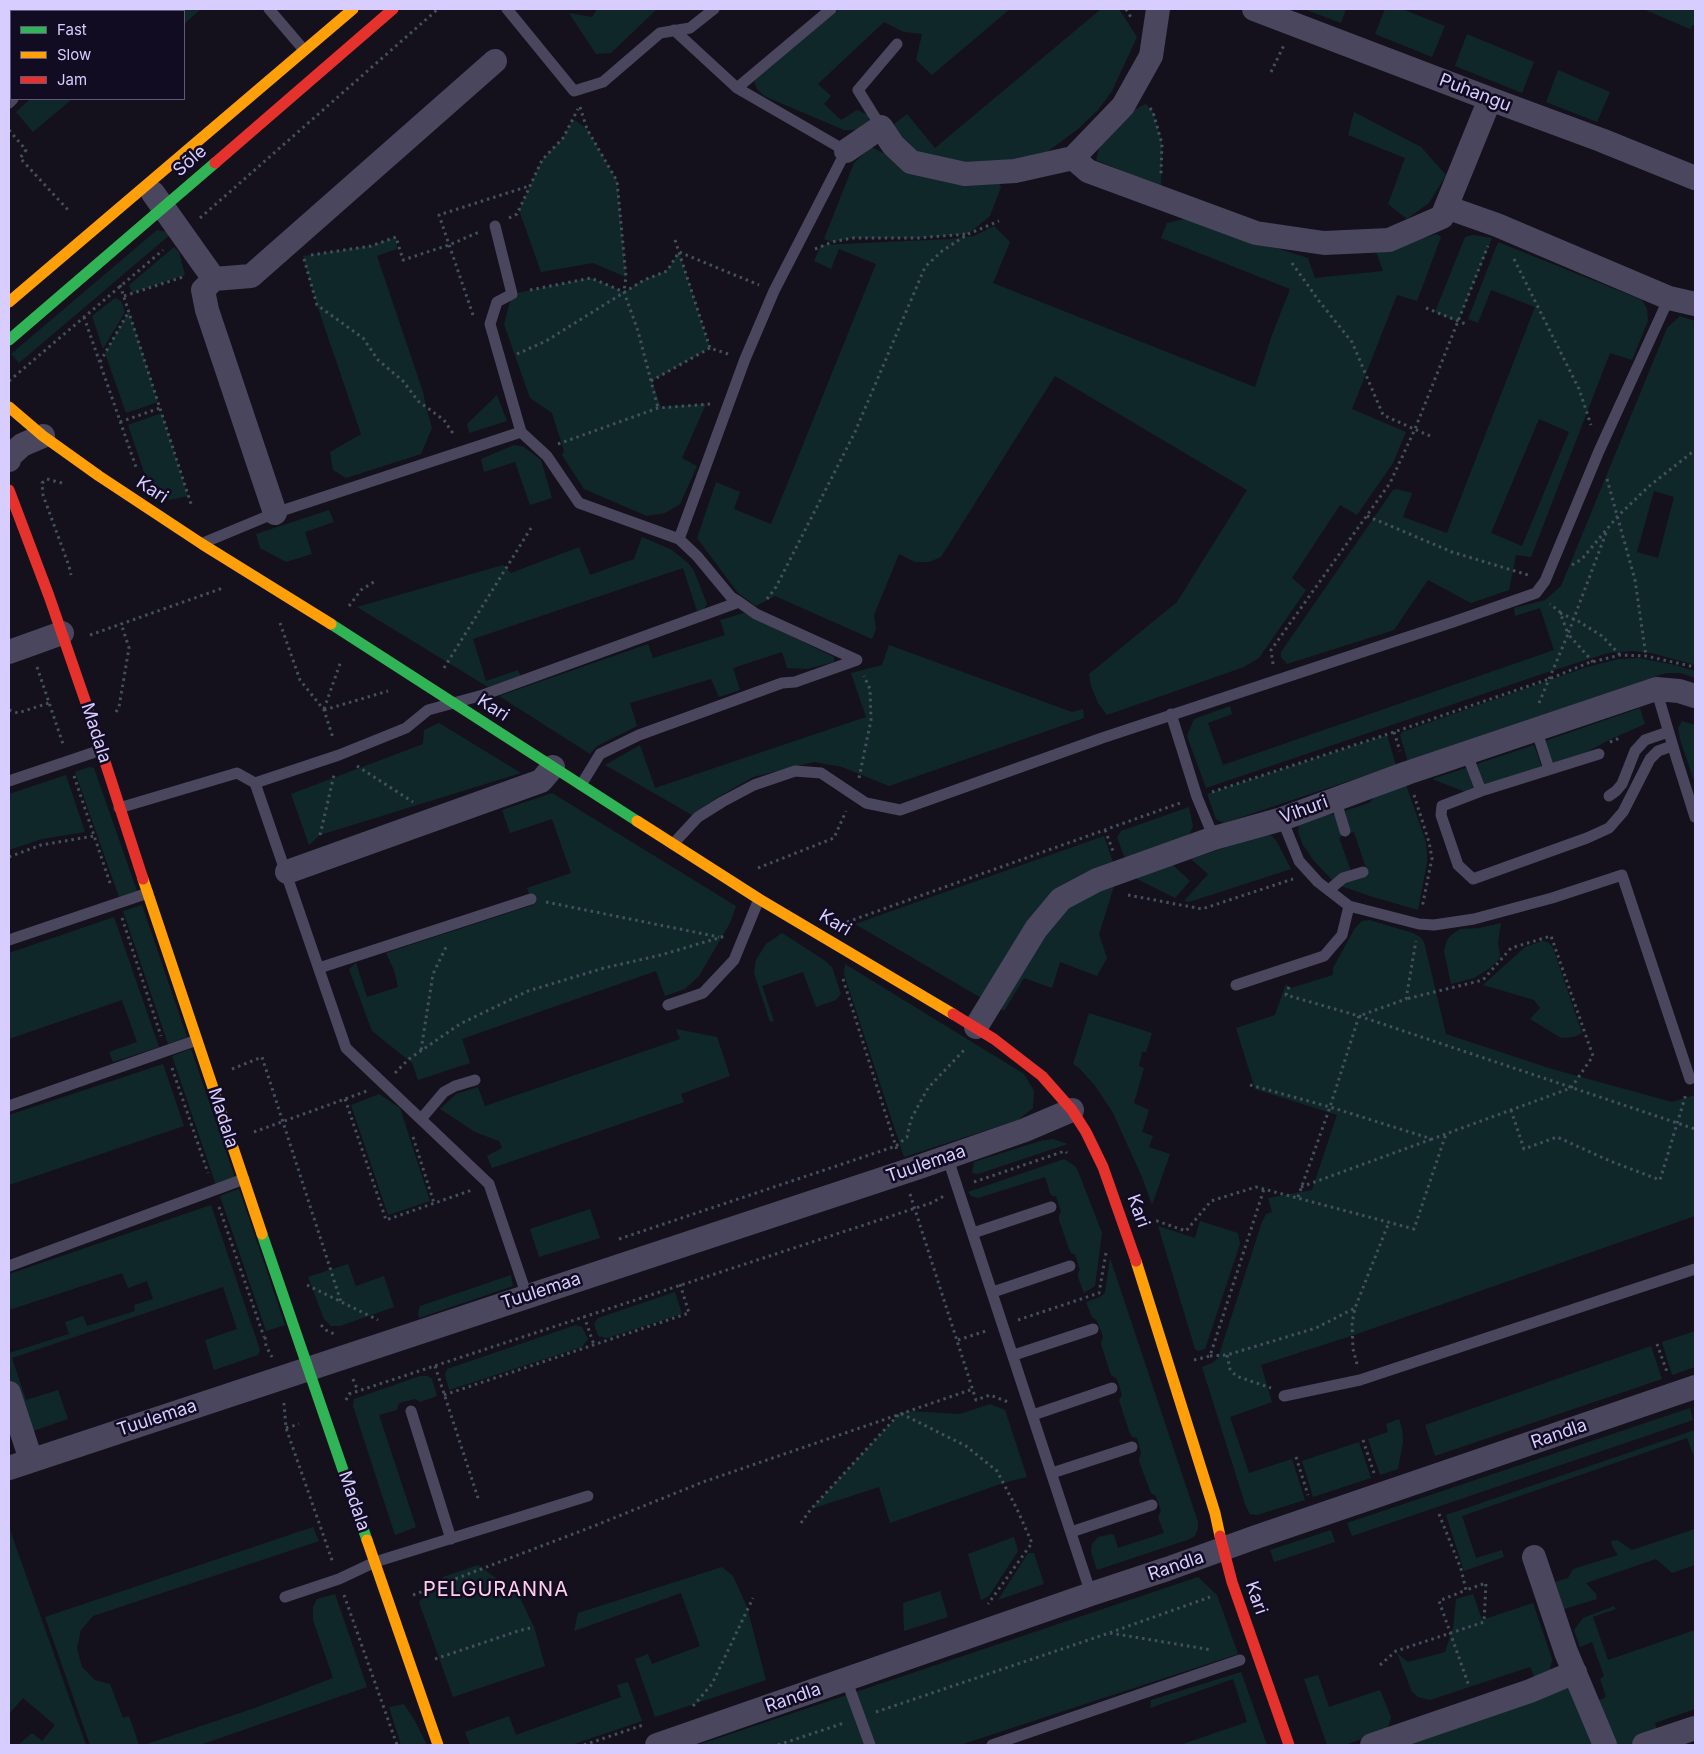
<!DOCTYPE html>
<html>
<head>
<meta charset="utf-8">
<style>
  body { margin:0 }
  #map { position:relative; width:1704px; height:1754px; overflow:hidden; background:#14111d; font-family:Inter,sans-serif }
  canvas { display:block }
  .frame { position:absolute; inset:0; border:10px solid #d8cdff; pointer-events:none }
  .legend { position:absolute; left:10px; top:10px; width:175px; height:90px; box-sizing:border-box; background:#120c22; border:1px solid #61597a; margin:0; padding:6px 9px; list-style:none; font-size:15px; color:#d8cdff }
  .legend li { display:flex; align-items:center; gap:10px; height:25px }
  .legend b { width:25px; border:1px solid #61597a }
</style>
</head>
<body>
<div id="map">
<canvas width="1704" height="1754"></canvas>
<div class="frame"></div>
<ul class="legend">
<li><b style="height:6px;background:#30b455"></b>Fast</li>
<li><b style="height:6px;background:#ff9f0a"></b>Slow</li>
<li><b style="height:6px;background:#e5322d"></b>Jam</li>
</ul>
</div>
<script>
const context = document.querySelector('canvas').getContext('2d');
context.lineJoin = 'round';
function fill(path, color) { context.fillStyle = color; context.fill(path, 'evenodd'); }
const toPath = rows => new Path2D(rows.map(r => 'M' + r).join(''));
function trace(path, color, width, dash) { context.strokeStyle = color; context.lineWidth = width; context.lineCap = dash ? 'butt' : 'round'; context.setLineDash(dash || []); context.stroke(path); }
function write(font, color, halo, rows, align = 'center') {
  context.font = font + ' Inter,sans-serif'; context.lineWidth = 5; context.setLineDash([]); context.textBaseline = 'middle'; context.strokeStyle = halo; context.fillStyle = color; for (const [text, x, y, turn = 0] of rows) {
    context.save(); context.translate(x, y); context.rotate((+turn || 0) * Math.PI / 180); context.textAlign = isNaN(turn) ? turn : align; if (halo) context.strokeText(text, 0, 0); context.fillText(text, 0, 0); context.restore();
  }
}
const green = toPath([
  [132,9,201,9,184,24,184,11,129,11],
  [597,9,657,9,611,53,596,54,569,13,592,17],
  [839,9,1010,9,932,75,916,60,922,34,904,32,884,22,818,84,831,96,824,104,841,120,857,110,868,115,869,126,857,130,844,130,764,96,757,89,754,81],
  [1101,9,1119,9,1137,37,1112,91,1098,110,1078,129,1043,155,966,167,915,158,893,125,907,114,935,148],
  [1304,9,1346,9,1341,23],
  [1385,9,1402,9,1445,26,1432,57,1375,34],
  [1643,9,1695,9,1695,25,1693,25,1690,29],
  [1467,34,1534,62,1522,93,1455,66],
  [1558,70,1610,92,1597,122,1546,102],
  [30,99,72,99,33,132,16,112],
  [1146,104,1153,112,1162,144,1161,187,1096,160,1101,141,1135,109],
  [1354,112,1421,147,1446,175,1429,203,1407,219,1388,204,1405,158,1348,135],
  [573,119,587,129,617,181,626,277,593,263,541,272,519,210,542,160,563,138],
  [871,147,932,177,998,180,1001,187,990,216,968,234,919,238,852,238,832,242,824,239,854,163],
  [1185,219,1308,258,1315,278,1383,271,1376,252,1437,234,1441,237,1417,301,1397,295,1352,409,1406,432,1393,463,1357,515,1340,505,1292,578,1306,590,1259,658,1244,667,1107,715,1098,703,1091,686,1089,674,1177,602,1247,490,1055,376,941,557,929,562,915,562,899,554,874,615,876,629,872,639,775,596,756,606,738,593,697,538,716,482,740,492,734,509,771,524,876,264,839,249,831,269,814,261,821,245,950,239,974,236,994,226,1010,242,993,283,1255,387,1272,335,1290,289,1161,238,1167,223],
  [157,230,172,233,19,363,11,354],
  [1473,235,1492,238,1458,322,1435,312,1465,237],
  [396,237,397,249,377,256,423,392,426,407,432,428,421,454,346,478,333,470,330,452,361,434,317,305,303,256,371,246],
  [1498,242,1642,300,1647,309,1648,321,1632,360,1610,353,1531,557,1516,555,1509,590,1471,603,1428,580,1394,630,1287,664,1281,657,1281,652,1393,490,1396,489,1412,493,1403,517,1447,533,1535,307,1491,290,1478,323,1468,319],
  [1539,419,1569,432,1522,546,1491,533],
  [174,247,179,252,185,275,132,293,129,285],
  [679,252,710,348,652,381,663,413,662,407,706,404,682,458,697,466,680,504,665,513,647,516,584,489,562,455,564,451,552,413,530,398,504,324,512,294,591,278,624,292,644,280,667,271],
  [115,298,121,301,125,312,103,349,92,316],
  [129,311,158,402,126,413,105,353],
  [1680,316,1695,321,1695,665,1651,653,1632,651,1608,653,1542,674,1206,788,1187,736,1194,719,1230,706,1232,714,1208,723,1223,765,1554,650,1540,608,1515,616,1514,608,1545,600,1561,586,1667,328],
  [1654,491,1674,497,1658,558,1637,552],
  [497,395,507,421,469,433,467,424],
  [162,413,188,496,169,500,148,484,128,425],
  [514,445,524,447,541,460,552,498,530,505,515,462,484,472,481,459],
  [329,510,334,522,305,532,312,554,286,562,260,548,256,534],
  [642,537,672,550,688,563,694,571,707,604,703,610,697,611,683,568,473,639,486,681,518,670,521,677,488,687,357,607,503,565,511,573,579,547,590,575,634,559],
  [744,613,834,657,834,662,807,669,787,668,782,652,733,668,740,690,719,697,711,679,630,703,637,726,597,746,590,754,499,696,648,644,653,658,725,635,720,620],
  [889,645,1072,712,1083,709,1084,718,889,786,842,767,814,762,753,777,715,799,692,815,605,765,640,745,655,788,866,717,851,673,882,665],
  [1639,658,1675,665,1695,671,1695,678,1681,673,1666,673,1408,762,1400,735,1402,732,1587,667,1619,659],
  [1640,708,1645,724,1611,739,1583,754,1552,764,1545,741],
  [1682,721,1695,725,1695,784,1680,739,1678,728],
  [439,723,521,773,320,835,309,845,291,794,423,744,424,730],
  [1387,735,1396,765,1224,823,1216,819,1207,794],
  [1534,745,1542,767,1484,787,1477,764],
  [89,767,94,768,137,891,119,897,75,772],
  [1466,768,1475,791,1468,793,1432,779],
  [66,775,85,832,42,839,9,850,9,794],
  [1405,782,1425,839,1427,853,1427,863,1418,910,1373,897,1341,886,1346,882,1367,871,1354,832,1351,833,1345,811,1369,803,1382,789],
  [552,793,736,906,730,923,699,976,685,989,665,996,656,971,462,1039,470,1063,418,1080,412,1063,372,1031,349,969,356,963,367,997,398,987,394,970,386,953,533,905,527,888,571,873,552,819,510,833,502,810],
  [1189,807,1193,826,1190,833,1184,839,1125,859,1117,837,1121,831],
  [1314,813,1335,815,1342,836,1339,838,1351,871,1332,880,1314,861,1303,845,1298,832,1299,825],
  [1265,834,1272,836,1277,842,1291,869,1189,902,1184,901,1208,874,1191,859],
  [1104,836,1114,865,1072,881,983,999,855,924],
  [1173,865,1190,881,1175,898,1135,878],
  [1115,883,1099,934,1107,958,1097,976,1060,962,1052,988,1024,978,1004,1011,999,1008,1055,921,1076,900],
  [142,905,187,1037,168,1044,123,911],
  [114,917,159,1047,113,1062,109,1052,137,1042,122,1000,9,1039,9,953],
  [1369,920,1413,933,1420,937,1424,942,1446,1034,1552,1069,1672,1102,1695,1095,1695,1216,1354,1335,1261,1365,1272,1402,1230,1417,1249,1473,1292,1459,1305,1500,1257,1515,1250,1514,1246,1507,1202,1367,1212,1363,1218,1358,1262,1222,1266,1214,1272,1212,1268,1198,1312,1190,1337,1115,1255,1089,1236,1028,1275,1015,1286,984,1291,988,1333,975,1333,968,1355,928,1362,921],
  [1501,923,1498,943,1500,955,1499,959,1490,968,1474,978,1451,984,1444,951,1447,940,1451,935,1460,929,1479,928],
  [782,933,824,960,832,967,841,994,836,1000,816,1007,803,972,762,986,774,1021,770,1022,754,973,756,960,766,944],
  [1542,941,1548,942,1553,948,1582,1033,1574,1037,1561,1038,1530,1019,1540,1008,1534,1000,1483,985,1525,947],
  [845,964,1024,1074,1034,1091,1033,1108,1018,1120,904,1157,844,974],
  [1089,1013,1152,1033,1146,1052,1142,1052,1139,1066,1144,1068,1134,1103,1149,1110,1142,1132,1153,1136,1149,1147,1170,1154,1152,1205,1142,1177,1113,1113,1096,1087,1080,1069,1073,1064],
  [676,1029,717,1037,730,1076,681,1094,684,1102,492,1168,487,1156,502,1148,499,1141,475,1132,440,1109,456,1094,478,1087,485,1106,680,1039],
  [191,1049,235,1178,216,1185,172,1056],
  [163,1064,184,1126,9,1185,9,1115],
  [379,1094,400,1108,430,1201,388,1215,351,1105],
  [1053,1139,1068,1144,978,1174,972,1173,974,1162,1040,1141],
  [1064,1159,1075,1166,1078,1171,1102,1233,1095,1286,1084,1293,1078,1277,1078,1272,1080,1270,1075,1254,1072,1254,1069,1249,1059,1220,1059,1215,1061,1212,1056,1196,1052,1196,1050,1193,1045,1177,978,1198,971,1196,968,1192],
  [239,1189,285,1325,266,1331,220,1196],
  [211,1205,260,1350,258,1355,214,1370,205,1340,237,1329,223,1287,12,1358,26,1400,58,1390,68,1419,27,1433,9,1379,9,1353,69,1334,65,1322,83,1316,87,1326,135,1311,134,1305,153,1299,147,1281,128,1288,122,1273,9,1310,9,1274],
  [590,1209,600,1238,539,1257,530,1229],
  [1200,1221,1238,1233,1240,1244,1205,1349,1198,1351,1195,1349,1158,1226,1195,1238],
  [1110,1258,1198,1522,1198,1528,1195,1536,1187,1540,1097,1570,1091,1552,1092,1544,1098,1537,1111,1534,1114,1535,1118,1548,1164,1533,1158,1517,1161,1511,1156,1496,1151,1493,1139,1461,1141,1453,1137,1438,1132,1437,1129,1431,1119,1400,1122,1395,1117,1379,1111,1375,1101,1344,1103,1336,1097,1321,1092,1317,1086,1302,1100,1297,1105,1293],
  [348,1264,356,1286,384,1276,394,1307,340,1326,331,1326,324,1319,308,1277],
  [511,1275,513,1286,419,1318,418,1313,420,1306],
  [675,1292,682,1314,607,1338,598,1336,594,1324,598,1318],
  [576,1325,582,1327,588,1339,582,1347,449,1390,445,1375,447,1369],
  [1695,1331,1695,1367,1672,1375,1662,1342],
  [1651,1346,1662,1379,1435,1456,1425,1425],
  [420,1376,428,1376,432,1379,437,1396,420,1402,415,1399,399,1403,397,1410,379,1415,416,1527,395,1535,353,1406,354,1399],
  [990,1404,1005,1410,1027,1477,1003,1483,890,1523,879,1487,811,1509,900,1413,908,1411,960,1414],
  [1690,1408,1693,1420,1352,1536,1347,1523],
  [1399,1419,1402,1429,1403,1442,1398,1469,1380,1475,1368,1439,1388,1432,1386,1424],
  [1695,1430,1695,1459,1687,1438,1462,1516,1476,1558,1502,1550,1504,1557,1464,1571,1446,1515],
  [1359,1442,1371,1478,1313,1497,1302,1461],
  [9,1527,86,1745,18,1745,32,1733,42,1741,55,1725,23,1698,9,1714],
  [313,1527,319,1541,93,1616,81,1630,77,1648,82,1667,95,1680,110,1684,123,1718,129,1716,139,1745,90,1745,45,1617],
  [1695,1529,1695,1546,1694,1547,1695,1565,1672,1573,1656,1559,1586,1583,1596,1594,1597,1599,1564,1609,1555,1582,1568,1578,1573,1569,1618,1555,1612,1546,1611,1541,1617,1540,1632,1550],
  [1331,1530,1335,1542,1274,1562,1270,1550],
  [1014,1537,1018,1551,989,1596,981,1600,968,1554],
  [1028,1553,1034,1553,1044,1584,998,1600],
  [478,1565,518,1594,534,1627,545,1666,453,1697,419,1602,443,1577],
  [722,1567,733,1576,747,1607,766,1680,655,1717,635,1659,648,1654,652,1664,700,1646,681,1593,574,1631,578,1613],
  [1198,1577,1217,1595,1238,1654,960,1745,698,1745],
  [940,1591,948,1617,904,1631,903,1603],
  [335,1594,367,1687,200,1745,144,1745,255,1708,333,1678,313,1620,313,1607,317,1599],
  [1473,1594,1482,1620,1533,1603,1552,1659,1550,1669,1546,1677,1537,1682,1530,1667,1430,1700,1418,1697,1412,1692,1397,1653,1408,1662,1445,1652,1453,1628,1456,1599],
  [1614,1606,1616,1609,1593,1617,1608,1660,1695,1630,1695,1709,1655,1723,1658,1736,1632,1745,1617,1745,1612,1741,1598,1701,1606,1697,1600,1679,1604,1676,1592,1642,1580,1647,1574,1630,1583,1618],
  [1241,1672,1267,1745,1180,1745,1247,1722,1233,1679,1150,1708,1151,1700],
  [1318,1675,1329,1707,1380,1690,1391,1717,1389,1725,1384,1731,1345,1745,1327,1745,1304,1679],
  [628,1682,642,1721,571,1745,470,1745,465,1732,509,1716,516,1735,621,1697,617,1685],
  [1569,1687,1597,1745,1396,1745],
  [404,1704,415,1721,427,1745,401,1745,389,1707]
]);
const path = toPath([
  [1126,9,1132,19],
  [1271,72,1284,45],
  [580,107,587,129,617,181,626,277,624,291],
  [1150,108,1153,112,1162,144,1161,174],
  [9,130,26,150,20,158,69,211],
  [200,218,438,9],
  [509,218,517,214,542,160,563,138,578,109],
  [675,240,710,348,728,354],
  [815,249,832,242,852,238,919,238,967,234],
  [311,255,371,246,396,237,403,260,449,245,479,232],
  [304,259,317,305,363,338,378,360,403,381,418,401,444,420,454,435],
  [1514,259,1579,389,1591,425],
  [1292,263,1319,301,1352,342,1383,415,1430,436],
  [120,285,192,507],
  [530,290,591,278,624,292,638,331,658,408],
  [124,296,183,277],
  [1426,308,1468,325],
  [473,315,439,215,529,186],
  [84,317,137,470],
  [517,354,546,341,644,280,667,271,679,252,759,285],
  [100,362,129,311],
  [9,381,163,250],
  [651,381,710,348],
  [120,422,160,408],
  [558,444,658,408,710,404],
  [1607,479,1635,580,1646,656],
  [62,483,47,479,42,483,43,495,69,566,71,575],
  [1367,516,1452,552,1528,575],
  [1572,565,1582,559,1617,517,1648,487,1695,450],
  [767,599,776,587,855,432,925,267,942,251,968,234,999,221],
  [349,606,361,590,377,580],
  [1560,613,1578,621,1602,636,1620,655],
  [280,623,300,680,324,710,333,738],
  [90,635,223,588],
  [1593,662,1568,634,1606,533],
  [1273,664,1271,650,1390,483,1415,429,1488,246],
  [37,667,63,744],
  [444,668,531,528],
  [1539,703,1568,634,1560,612,1550,604],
  [324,709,341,661],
  [9,710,18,713,49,703],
  [324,710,388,691],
  [116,712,119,707,129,648,121,623],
  [1394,732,1400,751],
  [1610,742,1622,737],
  [357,766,413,802],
  [74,776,111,886],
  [859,778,871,720,870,689,864,676],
  [1212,792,1394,732,1549,679,1588,663,1620,655,1646,656,1695,667],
  [1414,795,1429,842,1432,858,1422,908],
  [1105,830,1113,851],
  [320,835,334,775],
  [9,857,41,845,94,836],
  [758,868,834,838,846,811],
  [1128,895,1202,909,1293,879],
  [546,902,719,937],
  [122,918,161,1036],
  [847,922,1180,803],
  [843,979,897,1150],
  [1289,987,1286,995,1359,1016,1695,1129],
  [421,1050,433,974,447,945],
  [172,1068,208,1173],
  [232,1069,262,1057,341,1302],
  [395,1073,409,1059,460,1024,528,991,604,968,661,955,725,936],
  [1250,1085,1330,1107,1432,1139,1571,1088,1593,1056,1551,936,1511,948,1483,980,1406,999],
  [345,1099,386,1220,472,1190],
  [1511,1110,1524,1149,1557,1137,1610,1161,1660,1180,1686,1094],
  [254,1132,367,1091],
  [413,1137,434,1203],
  [974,1182,1065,1151,1067,1153],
  [1301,1187,1432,1139],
  [910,1194,976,1400,990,1395,1008,1402],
  [1298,1197,1330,1107,1359,1016,1406,999,1416,941],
  [219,1207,264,1337],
  [1151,1222,1151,1223,1157,1221,1186,1231,1211,1201,1256,1187,1414,1229,1446,1134],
  [619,1239,896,1146,907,1137,911,1119,928,1088,965,1049],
  [307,1285,378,1320],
  [584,1316,594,1345],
  [1018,1320,1099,1293,1106,1253],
  [321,1325,326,1330,334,1334],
  [265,1337,266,1346,272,1357],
  [958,1340,986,1331],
  [1657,1344,1667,1372],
  [1227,1355,1230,1369,1236,1376,1271,1388],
  [1210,1356,1227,1355,1316,1328,1355,1308],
  [1194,1360,1210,1356,1264,1189],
  [1357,1364,1353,1349,1352,1323,1355,1308,1389,1222],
  [435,1366,479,1501],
  [353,1379,358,1391],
  [444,1395,689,1313,680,1284],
  [346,1400,349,1394,931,1203,944,1196],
  [284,1403,286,1428,333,1563],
  [286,1428,299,1424],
  [1363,1440,1374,1473],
  [1296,1457,1308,1495],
  [1439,1514,1461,1569,1466,1590,1439,1601,1469,1686],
  [801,1523,811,1509,900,1413,966,1446,997,1471,1017,1509,1032,1543,988,1604],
  [344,1595,397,1745],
  [413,1595,594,1526,703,1482,973,1389],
  [1110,1633,1212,1650],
  [435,1659,518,1631,534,1627],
  [1380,1665,1396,1651,1484,1622,1486,1583,1466,1590],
  [693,1706,712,1684,753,1598],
  [876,1712,1109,1633,1210,1597],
  [584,1745,643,1725],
  [778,1745,844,1723]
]);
const lane = toPath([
  [269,9,304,50],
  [507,9,574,91,603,82,660,33,690,28,714,9],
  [111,11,114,9],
  [9,43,11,46],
  [737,88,831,9],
  [9,103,13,99],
  [881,127,858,90,897,44],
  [521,432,547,456,579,503,679,539,745,359,774,291,846,151,737,88,674,30],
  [203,543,275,513,521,432,490,324,497,302,512,294,495,226],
  [1656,689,1677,760,1695,817],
  [1171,714,1197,797,1214,838],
  [1536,729,1549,769],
  [1466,752,1481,791],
  [1599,754,1481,791,1442,806,1441,815,1458,865,1473,879,1587,838,1609,828,1623,812,1650,759,1658,751,1672,746],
  [9,781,101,750],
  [255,783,346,1048,489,1184,527,1296],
  [581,785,600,754,639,735,782,683,795,682,857,660,756,614,739,602,731,597,697,556,679,539],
  [1609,796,1616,791,1622,784,1635,751,1645,740,1668,732],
  [1335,798,1345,831],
  [119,808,237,773,255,783,339,755,406,728,428,710,483,695,739,602],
  [1282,819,1299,861,1318,882,1349,906,1419,924,1434,925,1474,919,1552,898,1622,875,1690,1079],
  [673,844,698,817,722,802,754,785,795,771,821,773,866,803,900,810,1102,738,1453,622,1536,593,1545,581,1599,451,1669,298],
  [1329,890,1343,878,1363,872],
  [9,940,148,893],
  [319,968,531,899],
  [1236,985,1324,956,1342,935,1349,906],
  [668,1005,703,993,734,960,759,899],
  [9,1106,197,1040],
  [421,1119,444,1092,455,1086,475,1080],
  [947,1156,1091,1594],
  [973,1233,1051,1207],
  [9,1266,244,1179],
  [993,1292,1070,1266],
  [1014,1355,1093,1329],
  [1284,1396,1360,1380,1695,1269],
  [411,1411,451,1539],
  [1033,1415,1112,1388],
  [1052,1473,1132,1447],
  [1071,1532,1152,1505],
  [285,1597,339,1579,375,1562,588,1496],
  [846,1679,870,1745],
  [992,1745,1240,1660]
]);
const street = toPath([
  [1254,9,1490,99,1601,140,1695,178],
  [846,151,881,127,893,145,911,162,965,174,1015,171,1073,158,1123,106,1151,56,1158,9],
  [1073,158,1088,171,1256,233,1324,243,1389,240,1442,217,1490,99],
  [153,193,214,279],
  [1446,207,1497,225,1669,298,1695,304],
  [9,460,9,457,22,445,43,436],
  [275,513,207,310,203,290,214,279,251,276,495,61],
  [9,652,62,633],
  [287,872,541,781,553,767],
  [976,1027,1036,929,1061,899,1097,880,1214,838,1282,819,1407,773,1656,689,1679,691,1695,696],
  [9,1393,31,1460],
  [9,1468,919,1167,1025,1130,1072,1110],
  [1534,1557,1566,1652,1605,1745],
  [657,1745,1091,1594,1167,1569,1256,1537,1695,1387],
  [1372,1745,1530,1691,1575,1672],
  [1644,1745,1695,1728]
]);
const fast = toPath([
  [9,340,215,163],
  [331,624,637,821],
  [262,1234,367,1540]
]);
const slow = toPath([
  [9,302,353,9],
  [9,407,43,436,99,476,202,544,331,624],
  [637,821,759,899,953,1014],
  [143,879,262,1234],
  [1136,1261,1215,1513,1220,1536],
  [367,1540,438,1745]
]);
const jam = toPath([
  [215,163,393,9],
  [9,490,49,596,87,706,143,879],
  [953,1014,994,1039,1042,1076,1072,1110,1086,1132,1103,1167,1136,1261],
  [1220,1536,1232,1582,1289,1745]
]);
const streetNames = [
  ["Puhangu",1475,93,21],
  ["Sõle",190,161,-41],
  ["Kari",152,490,33],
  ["Kari",493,708,33],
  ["Madala",96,733,72],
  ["Vihuri",1304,810,-20],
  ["Kari",835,923,31],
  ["Madala",223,1118,72],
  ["Tuulemaa",926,1164,-19],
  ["Kari",1138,1211,70],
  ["Tuulemaa",541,1291,-18],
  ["Tuulemaa",157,1418,-18],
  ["Randla",1559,1434,-19],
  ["Madala",354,1501,71],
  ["Randla",1176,1566,-19],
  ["Kari",1256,1598,71],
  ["Randla",793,1698,-19]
];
const quarterNames = [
  ["PELGURANNA",496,1590]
];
fill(green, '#10272a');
trace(path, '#44505e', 3, [2.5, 4]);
trace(lane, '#4a465e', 11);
trace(street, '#4a465e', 24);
trace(fast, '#30b455', 11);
trace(slow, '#ff9f0a', 11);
trace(jam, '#e5322d', 11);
write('18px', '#d8cdff', '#120c22', streetNames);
context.letterSpacing = '1px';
write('20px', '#ffcfe9', '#120c22', quarterNames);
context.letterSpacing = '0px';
</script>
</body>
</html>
